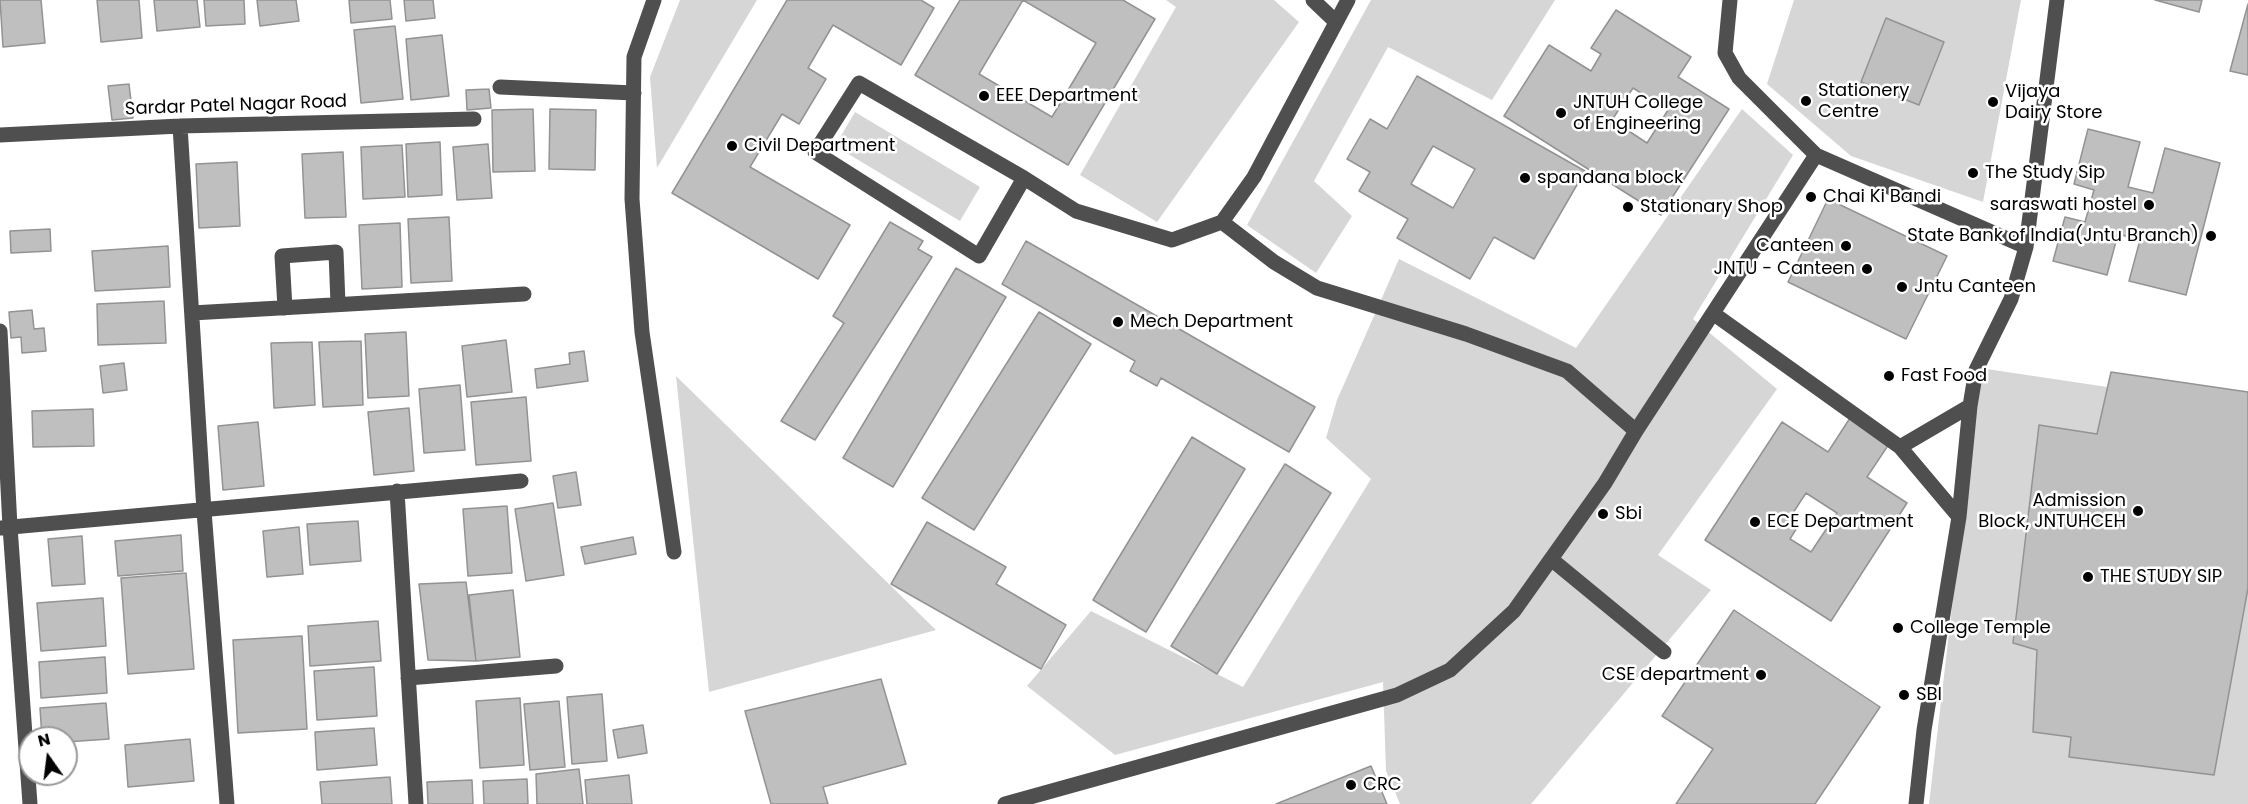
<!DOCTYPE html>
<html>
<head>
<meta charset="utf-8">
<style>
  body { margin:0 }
  #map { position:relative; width:2248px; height:804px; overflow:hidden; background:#fff; font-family:Poppins,sans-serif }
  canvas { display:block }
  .north { position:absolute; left:18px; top:726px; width:60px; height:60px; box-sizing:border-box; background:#fff; border:2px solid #999; border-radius:50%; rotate:346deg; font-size:16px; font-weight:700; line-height:24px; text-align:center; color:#000 }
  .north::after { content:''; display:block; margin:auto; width:21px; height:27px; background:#000; clip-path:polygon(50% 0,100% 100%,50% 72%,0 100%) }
</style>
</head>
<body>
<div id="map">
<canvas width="2248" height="804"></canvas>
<div class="north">N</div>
</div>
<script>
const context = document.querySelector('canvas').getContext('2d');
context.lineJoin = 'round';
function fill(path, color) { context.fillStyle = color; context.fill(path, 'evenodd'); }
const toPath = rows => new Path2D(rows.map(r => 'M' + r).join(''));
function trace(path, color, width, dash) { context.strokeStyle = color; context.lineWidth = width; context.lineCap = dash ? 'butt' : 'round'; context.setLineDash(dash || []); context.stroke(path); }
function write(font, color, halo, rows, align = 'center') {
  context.font = font + ' Poppins,sans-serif'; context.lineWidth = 5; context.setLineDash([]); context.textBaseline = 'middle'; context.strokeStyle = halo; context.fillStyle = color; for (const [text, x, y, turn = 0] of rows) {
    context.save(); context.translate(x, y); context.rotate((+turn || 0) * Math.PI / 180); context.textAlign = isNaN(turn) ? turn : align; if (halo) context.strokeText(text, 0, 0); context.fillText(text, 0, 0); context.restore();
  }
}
const green = toPath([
  [680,0,757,0,657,168,650,77],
  [1166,0,1274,0,1299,22,1157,222,1080,175,1176,7],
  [1371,0,1555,0,1492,100,1388,47,1314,181,1352,216,1316,273,1247,225],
  [1794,0,2021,0,1983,202,1851,156,1767,84],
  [1742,109,1793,155,1693,319,1777,389,1658,555,1711,590,1531,804,1400,804,1386,771,1383,682,1115,755,1027,686,1091,611,1243,687,1371,479,1326,438,1337,400,1399,259,1576,348],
  [855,112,980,187,960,221,835,146],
  [1980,368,2248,408,2248,804,1929,804],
  [676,376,936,630,709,692]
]);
const building = toPath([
  [0,0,41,0,45,43,3,47,0,0],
  [97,0,139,0,142,38,101,42,97,0],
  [154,0,197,0,200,27,157,31,154,0],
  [204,0,244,0,245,24,206,26,204,0],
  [257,0,296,0,299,21,260,26,257,0],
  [349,0,390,0,392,19,351,23,349,0],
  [404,0,433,0,435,18,406,21,404,0],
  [787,0,921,0,934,8,901,65,833,25,808,68,826,79,799,124,782,114,750,167,850,225,818,279,672,193,787,0],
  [960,0,1023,0,979,74,1052,117,1096,43,1023,0,1123,0,1155,19,1068,165,915,75,960,0],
  [2155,0,2202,0,2199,12,2155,0],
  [2248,4,2248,75,2230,71,2248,4],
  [1616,10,1691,57,1678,77,1729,109,1661,215,1504,116,1549,45,1591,71,1601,54,1591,48,1616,10],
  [1633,88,1668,110,1647,143,1612,120,1633,88],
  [1886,18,1944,42,1919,105,1861,82,1886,18],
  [395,26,403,99,361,103,354,30,395,26],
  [442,35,449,96,411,100,406,39,442,35],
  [1417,76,1585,171,1534,259,1494,237,1470,279,1397,238,1408,219,1359,191,1370,172,1347,159,1370,119,1387,129,1417,76],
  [1433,146,1475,169,1453,208,1411,184,1433,146],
  [129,84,133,118,112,120,108,86,129,84],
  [489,89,491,108,467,110,466,90,489,89],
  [533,109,535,171,493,172,492,110,533,109],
  [550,109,596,110,595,170,549,169,550,109],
  [2088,129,2140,142,2128,187,2153,193,2165,148,2220,163,2186,295,2129,281,2140,240,2118,234,2107,275,2053,261,2065,217,2085,222,2094,190,2074,184,2088,129],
  [440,142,442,195,408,197,406,144,440,142],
  [488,144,492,198,457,200,453,147,488,144],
  [402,145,405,197,363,199,361,147,402,145],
  [343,152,346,217,305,218,302,154,343,152],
  [237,162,240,226,199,228,196,164,237,162],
  [1828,199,1947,256,1906,339,1788,282,1828,199],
  [449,217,452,281,411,283,408,219,449,217],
  [890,222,923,241,918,249,932,257,815,440,781,421,844,323,833,316,890,222],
  [400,223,402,287,362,289,359,225,400,223],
  [50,229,51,251,11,253,10,231,50,229],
  [1026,241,1315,407,1289,452,1161,378,1157,386,1130,371,1135,361,1002,284,1026,241],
  [168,246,170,287,95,291,92,251,168,246],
  [956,268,1006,297,893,487,843,458,956,268],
  [164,301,166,343,98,345,97,304,164,301],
  [32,310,34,329,44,328,46,351,22,353,21,337,11,338,9,312,32,310],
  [1039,312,1091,344,974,530,922,498,1039,312],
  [406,332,409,396,368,398,365,334,406,332],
  [506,340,512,392,467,397,462,346,506,340],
  [361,341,363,405,323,407,319,342,361,341],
  [312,342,315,405,274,408,271,343,312,342],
  [584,351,588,381,537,388,535,369,570,364,569,353,584,351],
  [124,363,127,390,103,393,100,366,124,363],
  [2111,372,2248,392,2248,588,2214,775,2069,757,2071,737,2033,732,2037,650,2013,643,2039,425,2097,434,2111,372],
  [460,385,465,450,424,453,419,389,460,385],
  [526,397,531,461,476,465,471,402,526,397],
  [409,408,414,471,374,475,368,412,409,408],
  [93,409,94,446,33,447,32,411,93,409],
  [1850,418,1889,444,1867,477,1907,503,1831,621,1705,540,1782,422,1828,452,1850,418],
  [1806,493,1837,513,1811,552,1790,539,1798,526,1789,519,1806,493],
  [258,422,264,486,223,490,218,426,258,422],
  [1192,437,1245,469,1146,632,1093,600,1192,437],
  [1285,464,1331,493,1217,674,1171,646,1285,464],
  [576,472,581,505,558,508,553,476,576,472],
  [553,503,564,575,526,581,515,509,553,503],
  [507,506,512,573,468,576,463,509,507,506],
  [358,521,361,561,310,565,307,524,358,521],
  [927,522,1006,567,996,584,1066,625,1041,669,891,584,927,522],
  [299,527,303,574,267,577,263,531,299,527],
  [181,535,183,571,118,576,115,541,181,535],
  [82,536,85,584,52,586,48,539,82,536],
  [633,537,636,554,585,564,581,547,633,537],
  [186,573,194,669,128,674,121,578,186,573],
  [466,582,476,661,428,660,419,584,466,582],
  [513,590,520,657,476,661,469,595,513,590],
  [103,598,106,646,41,651,37,603,103,598],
  [1734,610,1880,707,1815,804,1676,804,1713,749,1662,716,1734,610],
  [378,621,381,661,310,666,308,626,378,621],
  [302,636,307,729,238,733,233,640,302,636],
  [105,657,107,693,41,698,39,662,105,657],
  [374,667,377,716,317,720,314,671,374,667],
  [881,679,906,764,823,787,828,804,771,804,745,711,881,679],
  [602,694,607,761,572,764,567,697,602,694],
  [520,698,524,765,480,768,476,701,520,698],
  [559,701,565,767,530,770,524,704,559,701],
  [106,703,109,739,66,742,66,738,42,738,40,708,106,703],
  [643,725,647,753,618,758,613,730,643,725],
  [374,728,377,765,317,770,315,732,374,728],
  [190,739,194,781,128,787,125,745,190,739],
  [1371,766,1387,804,1276,804,1371,766],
  [579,769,583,804,537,804,536,774,579,769],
  [629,775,632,804,587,804,585,780,629,775],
  [390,777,392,804,322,804,320,782,390,777],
  [527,779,528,804,484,804,483,781,527,779],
  [472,780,473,804,428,804,427,782,472,780]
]);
const minor = toPath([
  [654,0,634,57,632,199,642,332,674,552],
  [1313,0,1336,22],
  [1348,0,1254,177,1222,222,1274,262,1317,288,1466,334,1567,371,1636,431],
  [500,87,634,93],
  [180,126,204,511,227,804],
  [0,135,180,126,474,119],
  [1816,155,2026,247],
  [1024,178,979,256,815,152,859,83,1024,178,1076,211,1172,240,1222,222],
  [285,308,282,256,336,252,338,304],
  [192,313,524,294],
  [1714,314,1900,447,1970,406],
  [0,331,10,527,30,804],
  [1900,447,1959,517],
  [397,491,416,804],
  [0,528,521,481],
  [1551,559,1664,652],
  [408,678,556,666],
  [1005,804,1397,695,1450,670,1514,611,1605,483,1636,431,1816,155,1739,78,1725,53,1730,0],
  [1916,804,1924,730,1959,517,1970,406,1976,370,2011,299,2026,247,2057,0]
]);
const markers = [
  [984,96,6,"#000"],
  [1806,101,6,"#000"],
  [1993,102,6,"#000"],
  [1561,113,6,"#000"],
  [732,146,6,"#000"],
  [1973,173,6,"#000"],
  [1525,178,6,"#000"],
  [1811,197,6,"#000"],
  [2149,205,6,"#000"],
  [1628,207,6,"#000"],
  [2211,236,6,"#000"],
  [1846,246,6,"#000"],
  [1867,269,6,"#000"],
  [1902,287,6,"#000"],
  [1118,322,6,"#000"],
  [1889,376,6,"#000"],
  [2138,511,6,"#000"],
  [1603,514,6,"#000"],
  [1755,522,6,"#000"],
  [2088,577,6,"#000"],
  [1898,628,6,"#000"],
  [1761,675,6,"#000"],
  [1904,695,6,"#000"],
  [1351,785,6,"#000"]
];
const poiNames = [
  ["Stationery",1818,91],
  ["Centre",1818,112],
  ["Vijaya",2005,92],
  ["Dairy Store",2005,113],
  ["EEE Department",996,96],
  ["JNTUH College",1573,103],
  ["of Engineering",1573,124],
  ["Civil Department",744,146],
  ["The Study Sip",1985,173],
  ["spandana block",1537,178],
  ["Chai Ki Bandi",1823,197],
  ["saraswati hostel",2137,205,"right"],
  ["Stationary Shop",1640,207],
  ["State Bank of India(Jntu Branch)",2199,236,"right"],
  ["Canteen",1834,246,"right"],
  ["JNTU - Canteen",1855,269,"right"],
  ["Jntu Canteen",1914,287],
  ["Mech Department",1130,322],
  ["Fast Food",1901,376],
  ["Admission",2126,501,"right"],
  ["Block, JNTUHCEH",2126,522,"right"],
  ["Sbi",1615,514],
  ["ECE Department",1767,522],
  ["THE STUDY SIP",2100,577],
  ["College Temple",1910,628],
  ["CSE department",1749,675,"right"],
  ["SBI",1916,695],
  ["CRC",1363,785]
];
const streetNames = [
  ["Sardar Patel Nagar Road",236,106,-2]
];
fill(green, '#d6d6d6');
fill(building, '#bfbfbf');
trace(building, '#939393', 1.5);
trace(minor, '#4f4f4f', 15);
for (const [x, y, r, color] of markers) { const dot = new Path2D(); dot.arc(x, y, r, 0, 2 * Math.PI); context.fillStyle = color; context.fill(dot); trace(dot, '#fff', 2); }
write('18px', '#000', '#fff', poiNames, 'left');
write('18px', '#000', '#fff', streetNames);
</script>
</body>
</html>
